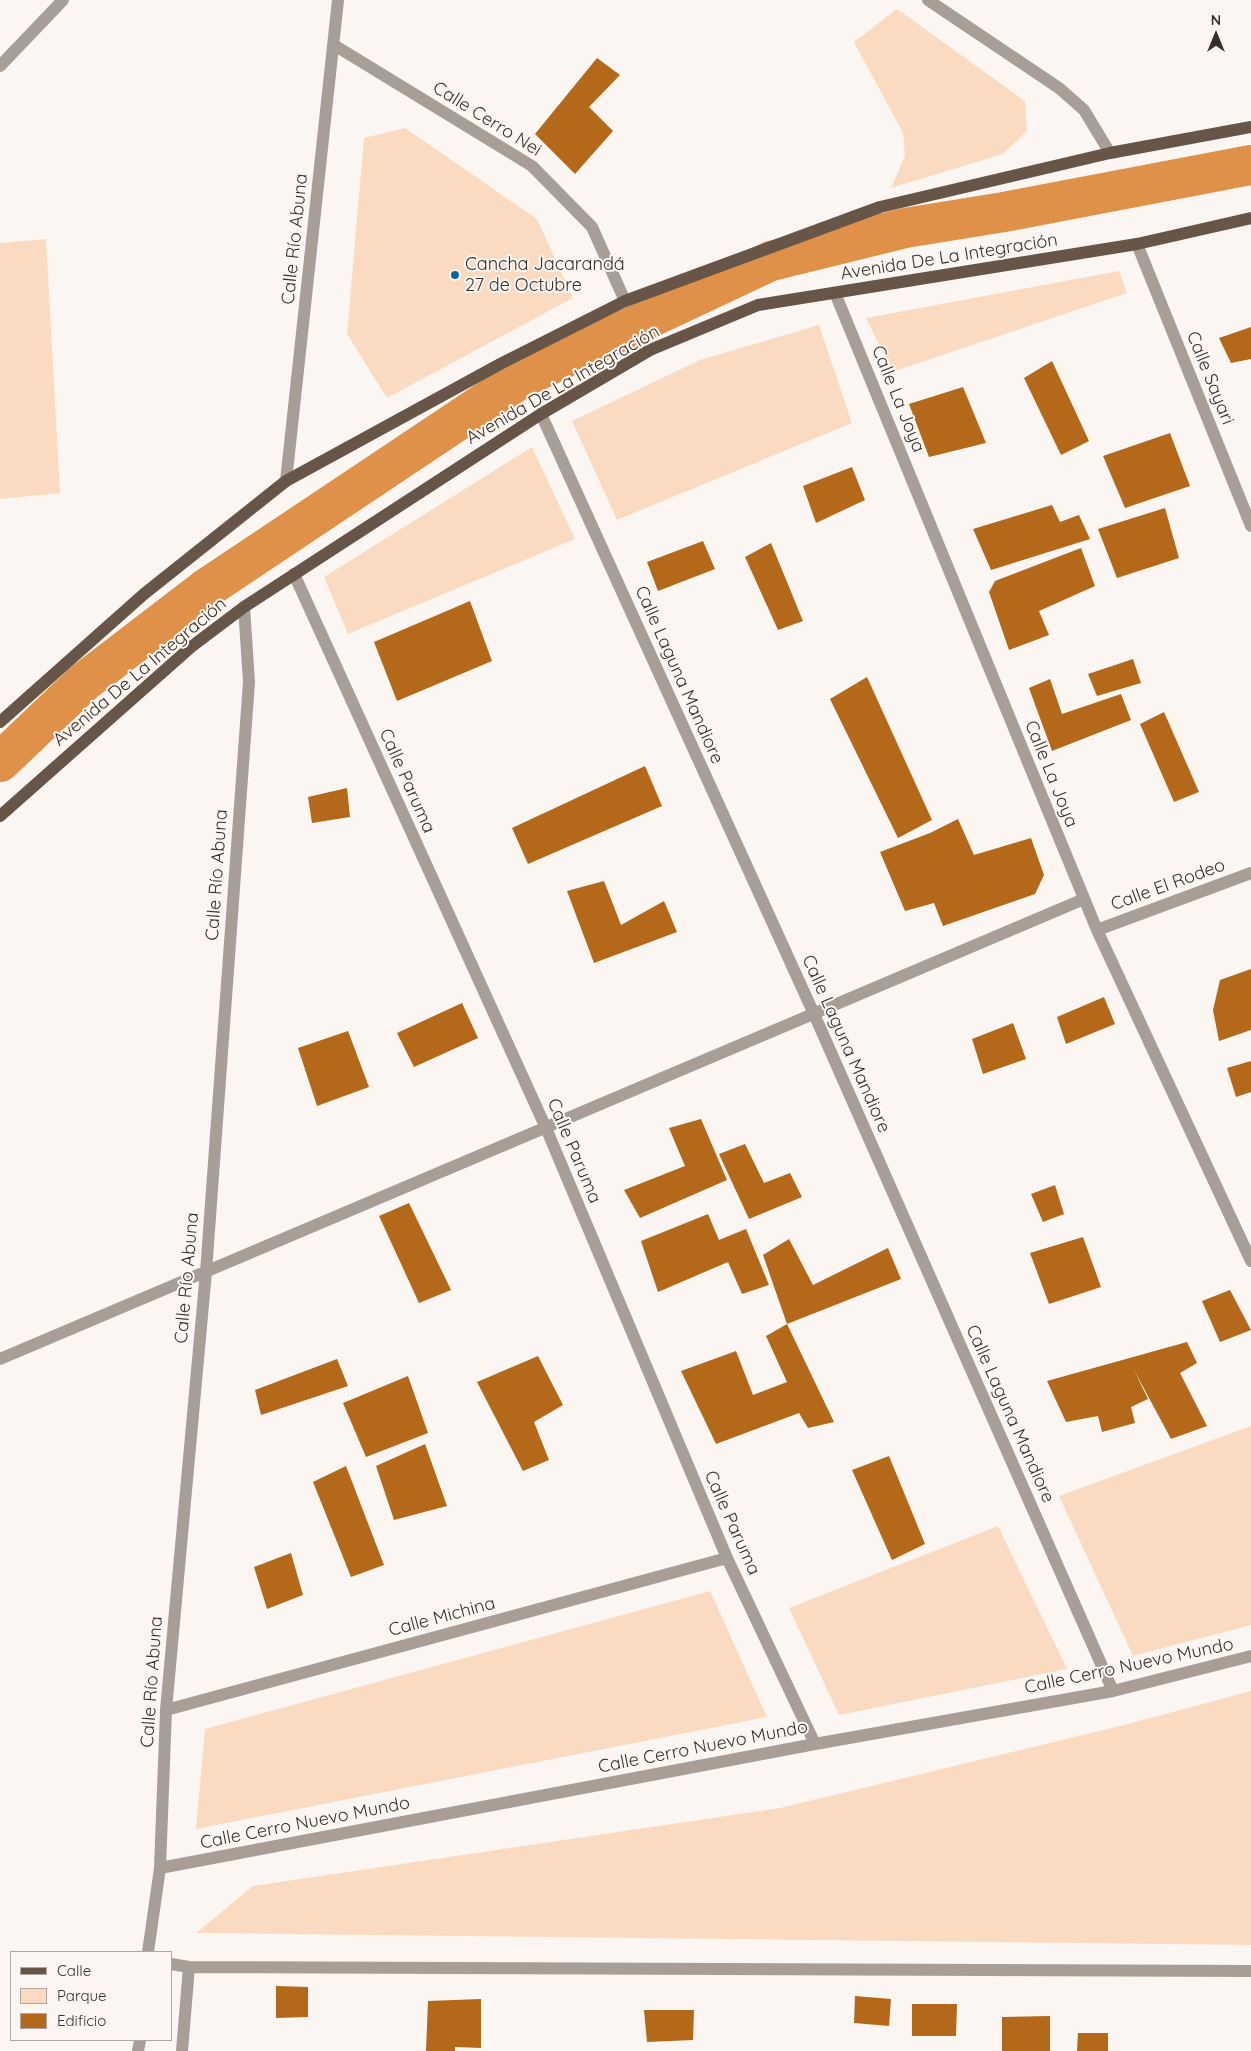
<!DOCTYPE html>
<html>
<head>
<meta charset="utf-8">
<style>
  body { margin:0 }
  #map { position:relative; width:1251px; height:2051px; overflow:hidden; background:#fbf6f2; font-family:Quicksand,sans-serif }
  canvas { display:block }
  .legend { position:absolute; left:10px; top:1951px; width:162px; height:90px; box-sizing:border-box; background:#fbf6f2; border:1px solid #ada6a1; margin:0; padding:6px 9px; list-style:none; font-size:15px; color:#392f28 }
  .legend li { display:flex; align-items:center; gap:10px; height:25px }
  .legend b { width:25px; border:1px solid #ada6a1 }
  .north { position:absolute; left:1191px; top:10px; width:50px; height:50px; -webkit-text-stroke:4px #fbf6f2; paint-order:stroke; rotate:0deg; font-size:14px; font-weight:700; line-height:20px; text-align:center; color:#392f28 }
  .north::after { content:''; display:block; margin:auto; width:18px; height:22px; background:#392f28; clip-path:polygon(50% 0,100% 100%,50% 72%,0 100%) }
</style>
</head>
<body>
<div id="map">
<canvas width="1251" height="2051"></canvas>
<ul class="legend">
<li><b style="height:6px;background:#675547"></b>Calle</li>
<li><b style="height:14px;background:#fadbc2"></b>Parque</li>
<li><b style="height:14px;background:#b3681a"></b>Edificio</li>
</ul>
<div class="north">N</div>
</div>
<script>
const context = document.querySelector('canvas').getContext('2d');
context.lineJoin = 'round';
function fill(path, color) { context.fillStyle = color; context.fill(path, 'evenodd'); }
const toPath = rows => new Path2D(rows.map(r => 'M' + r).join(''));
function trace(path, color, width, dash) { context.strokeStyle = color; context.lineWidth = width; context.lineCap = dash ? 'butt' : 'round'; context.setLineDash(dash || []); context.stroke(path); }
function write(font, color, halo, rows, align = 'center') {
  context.font = font + ' Quicksand,sans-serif'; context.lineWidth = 4; context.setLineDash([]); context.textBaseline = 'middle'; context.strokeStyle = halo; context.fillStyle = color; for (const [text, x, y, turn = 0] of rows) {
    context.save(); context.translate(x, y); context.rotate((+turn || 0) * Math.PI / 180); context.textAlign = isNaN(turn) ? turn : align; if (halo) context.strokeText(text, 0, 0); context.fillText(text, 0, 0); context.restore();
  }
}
const green = toPath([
  [897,9,1025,101,1027,131,1003,154,891,188,905,156,903,133,854,42],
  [405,128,537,219,573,298,387,398,347,334,364,138],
  [46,239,60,493,0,499,0,243],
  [1119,271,1127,293,892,372,866,318],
  [819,325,852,423,617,520,572,421,700,360],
  [532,447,575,539,348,634,324,577],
  [1251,1426,1251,1625,1133,1656,1059,1496],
  [998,1526,1067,1669,839,1715,789,1608],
  [710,1591,767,1717,196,1829,205,1729],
  [1251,1691,1251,1945,196,1933,253,1886,780,1808,1120,1726]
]);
const canal = toPath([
  [0,762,84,682,204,590,520,379,771,261,905,228,1004,212,1251,165]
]);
const building = toPath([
  [597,58,620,75,589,107,613,131,575,174,535,134],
  [1251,327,1251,359,1231,363,1219,338],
  [1052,361,1089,441,1061,455,1024,378],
  [963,387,986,443,929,457,909,404],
  [1170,433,1190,486,1125,508,1103,456],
  [852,467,865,500,816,523,803,486],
  [1052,505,1060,522,1079,515,1090,539,991,570,973,529],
  [1165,508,1179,558,1117,578,1098,529],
  [703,541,715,569,658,591,647,562],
  [771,543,803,621,778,630,745,557],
  [1081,548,1095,586,1039,611,1049,635,1009,650,989,592,995,581],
  [470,601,492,661,397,701,374,642],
  [1133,659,1141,683,1097,696,1088,674],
  [867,677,932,820,898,838,830,699],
  [1050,679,1062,714,1121,694,1131,720,1052,751,1029,688],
  [1164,712,1199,792,1174,802,1140,724],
  [645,766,662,806,528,864,512,828],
  [347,788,350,817,312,823,308,797],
  [958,819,974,855,1031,838,1044,875,1035,894,943,926,934,903,905,911,880,852,930,833],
  [604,881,621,925,664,901,677,932,594,963,567,891],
  [1251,969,1251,1030,1219,1041,1213,1010,1220,980],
  [1104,997,1115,1024,1066,1044,1057,1017],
  [462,1003,478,1038,414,1067,397,1033],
  [1013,1023,1026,1059,983,1074,972,1039],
  [348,1031,369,1087,317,1106,298,1048],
  [1251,1061,1251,1092,1236,1097,1227,1068],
  [701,1119,727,1180,640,1218,624,1190,685,1166,669,1128],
  [745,1144,764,1183,790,1173,802,1197,749,1219,719,1154],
  [1055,1185,1064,1214,1043,1222,1031,1194],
  [409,1203,451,1290,419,1303,379,1216],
  [708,1214,719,1240,746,1229,769,1285,742,1294,728,1262,658,1292,641,1241],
  [1083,1237,1101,1287,1049,1304,1030,1253],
  [789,1239,813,1285,888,1248,901,1279,787,1324,763,1255],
  [1230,1290,1251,1330,1220,1342,1202,1301],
  [787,1324,834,1422,808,1428,799,1413,716,1444,681,1371,736,1351,753,1395,787,1382,766,1336],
  [1187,1342,1197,1363,1180,1373,1207,1426,1171,1439,1134,1370,1148,1399,1131,1407,1135,1423,1102,1432,1098,1416,1066,1422,1047,1381],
  [538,1356,563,1405,534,1422,549,1460,523,1471,477,1382],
  [337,1359,348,1386,261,1415,255,1390],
  [408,1376,428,1433,366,1457,343,1403],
  [425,1444,447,1506,394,1520,376,1466],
  [889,1456,925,1544,892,1560,852,1470],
  [346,1466,384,1565,351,1577,313,1482],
  [291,1553,303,1595,267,1609,254,1567],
  [276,1986,308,1987,308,2017,276,2018],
  [855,1996,891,1999,889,2026,854,2023],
  [481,1999,481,2048,455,2047,455,2051,426,2051,428,2001],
  [912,2004,957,2004,956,2036,912,2036],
  [644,2010,694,2010,693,2040,647,2042],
  [1050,2016,1050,2051,1002,2051,1002,2017],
  [1078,2033,1108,2033,1108,2051,1077,2051]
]);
const minor = toPath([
  [928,0,1059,88,1084,110,1110,153],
  [334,45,532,166,592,227,625,301],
  [0,66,63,0],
  [1137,244,1251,526],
  [835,293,1097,930,1251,1261],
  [541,414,814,1014,1113,1691],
  [286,481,338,0],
  [294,574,546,1128,727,1558,815,1744],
  [1097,930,1251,873],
  [0,1359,1084,899],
  [166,1710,727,1558],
  [160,1868,815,1744,1113,1691,1251,1656],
  [148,1952,160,1868,166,1710,206,1272,249,682,244,607],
  [171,1964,189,1967,1251,1971],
  [138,2051,140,2040],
  [182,2051,189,1967]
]);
const major = toPath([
  [0,722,144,594,286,481,502,363,625,301,880,207,1110,153,1251,127],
  [0,816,191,647,244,607,541,414,650,350,758,305,1137,244,1251,218]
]);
const markers = [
  [455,275,5,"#0d6596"]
];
const streetNames = [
  ["Calle Cerro Nei",487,119,32],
  ["Calle Río Abuna",295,239,-84],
  ["Avenida De La Integración",949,257,-9],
  ["Calle Sayari",1210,378,68],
  ["Avenida De La Integración",563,385,-30],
  ["Calle La Joya",898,399,68],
  ["Avenida De La Integración",140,672,-40],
  ["Calle Laguna Mandiore",679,675,66],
  ["Calle La Joya",1051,774,68],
  ["Calle Paruma",407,781,66],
  ["Calle Río Abuna",217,875,-86],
  ["Calle El Rodeo",1168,885,-20],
  ["Calle Laguna Mandiore",846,1044,66],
  ["Calle Paruma",574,1151,67],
  ["Calle Río Abuna",187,1278,-85],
  ["Calle Laguna Mandiore",1010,1414,66],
  ["Calle Paruma",732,1523,66],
  ["Calle Michina",442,1617,-15],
  ["Calle Cerro Nuevo Mundo",1129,1666,-12],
  ["Calle Río Abuna",152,1682,-86],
  ["Calle Cerro Nuevo Mundo",703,1747,-11],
  ["Calle Cerro Nuevo Mundo",305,1823,-11]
];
const poiNames = [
  ["Cancha Jacarandá",465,265],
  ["27 de Octubre",465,286]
];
fill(green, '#fadbc2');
trace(canal, '#df914a', 40);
fill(building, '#b3681a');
trace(minor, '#a89e96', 12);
trace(major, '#675547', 12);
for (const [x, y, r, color] of markers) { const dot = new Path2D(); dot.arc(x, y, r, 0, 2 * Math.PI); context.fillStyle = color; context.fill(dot); trace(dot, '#fbf6f2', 2); }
write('18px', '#392f28', '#fbf6f2', streetNames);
write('18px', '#392f28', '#fbf6f2', poiNames, 'left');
</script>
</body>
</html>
